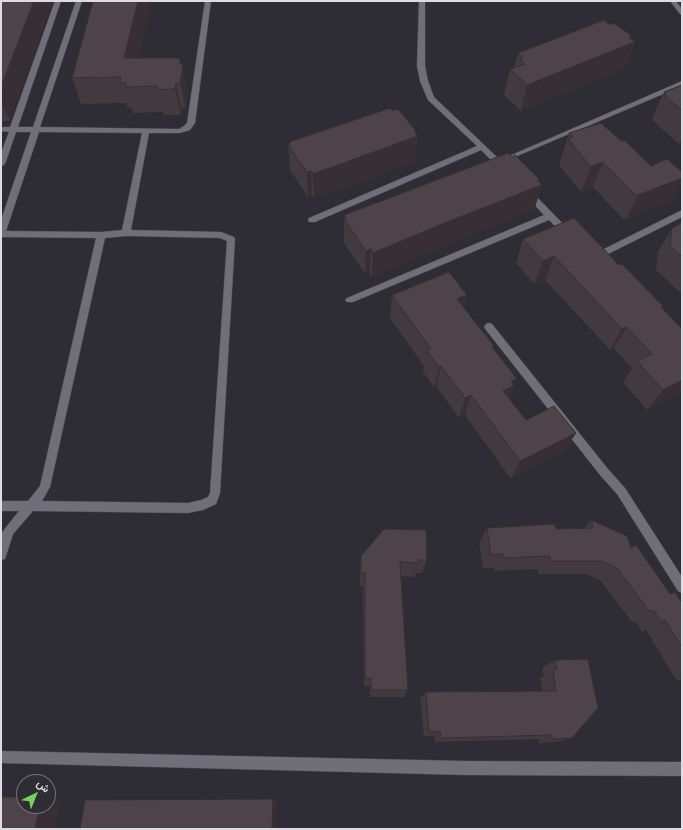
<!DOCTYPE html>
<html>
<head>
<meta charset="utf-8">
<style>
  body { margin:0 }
  #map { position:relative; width:683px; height:830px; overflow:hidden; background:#2e2c35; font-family:"Crimson Pro",Vazirmatn,serif }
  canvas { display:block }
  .frame { position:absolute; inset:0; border:2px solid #dddce2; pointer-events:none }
  .north { position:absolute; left:16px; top:774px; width:40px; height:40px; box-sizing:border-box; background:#2e2c35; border:1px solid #74727a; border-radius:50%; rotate:43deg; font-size:11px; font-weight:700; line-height:16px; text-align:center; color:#dddce2 }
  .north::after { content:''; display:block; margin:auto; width:14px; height:18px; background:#78d158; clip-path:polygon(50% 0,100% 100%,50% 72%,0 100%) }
</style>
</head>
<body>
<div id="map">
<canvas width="683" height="830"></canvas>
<div class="frame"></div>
<div class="north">ش</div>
</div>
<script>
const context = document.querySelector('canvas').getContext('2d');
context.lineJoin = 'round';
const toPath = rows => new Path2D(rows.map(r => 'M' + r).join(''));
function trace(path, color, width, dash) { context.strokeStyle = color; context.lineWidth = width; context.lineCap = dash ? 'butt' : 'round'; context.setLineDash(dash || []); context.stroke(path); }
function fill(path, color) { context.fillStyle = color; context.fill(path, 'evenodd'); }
const street = toPath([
  [55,1,61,1,18,127,33,127,76,1,82,1,40,127,179,129,184,126,187,123,205,1,211,1,195,123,190,130,180,133,149,133,131,230,221,232,234,237,235,239,220,493,216,504,203,510,188,513,33,511,13,534,5,559,1,560,1,536,3,531,19,511,1,511,1,501,28,501,40,486,96,238,1,237,1,220,31,132,16,132,5,164,1,167,1,153,9,132,1,131,1,127,10,127,55,1],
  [39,132,142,133,122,230,101,232,6,231,39,132],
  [126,236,220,238,227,241,210,493,208,497,201,500,188,503,42,501,50,487,105,238,126,236],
  [419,1,425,1,425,66,428,81,434,97,500,160,682,81,682,86,503,162,508,168,507,170,501,170,481,150,315,222,309,222,308,220,309,218,477,146,428,100,420,81,417,66,419,1],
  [670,1,676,1,682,9,682,15,680,14,670,1],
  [528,190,531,191,571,232,572,234,571,236,565,236,549,220,353,302,347,302,345,300,347,298,544,215,525,195,525,191,528,190],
  [682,210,682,217,596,260,593,261,589,258,590,256,682,210],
  [489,323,492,324,608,469,625,488,682,577,682,593,678,591,617,494,600,475,486,330,484,327,486,324,489,323],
  [1,751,466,761,682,762,682,776,466,775,1,763,1,751]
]);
const wall = toPath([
  [1,1,10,121,1,121],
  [93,1,151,1,138,58,180,58,188,90,186,108,181,108,181,115,163,115,163,112,133,113,131,108,128,108,126,103,81,104,72,78],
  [631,39,635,42,625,68,521,111,504,95,510,69,514,67,518,53],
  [682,85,682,143,679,144,652,120,653,119,652,118,664,92],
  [393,111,418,136,415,162,314,199,312,195,308,197,290,170,288,145,289,144,289,142],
  [569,133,672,201,626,219,623,219,593,187,581,192,559,165],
  [512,157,539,179,539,181,542,185,534,210,447,245,372,277,369,273,365,274,344,243,344,215],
  [682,223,682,294,656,270,658,252,672,228],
  [523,239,619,265,663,306,662,308,682,329,682,392,647,410,623,382,632,368,614,348,610,350,545,280,534,284,516,263],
  [392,295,467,295,464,308,494,346,494,349,514,385,509,398,526,420,576,433,564,451,511,479,465,415,459,418,436,386,434,387,423,372,424,366,390,318],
  [591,520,631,548,670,594,682,603,682,679,677,681,646,630,642,632,636,622,632,622,601,581,587,574,539,574,537,569,494,571,494,568,483,568,479,543,487,528,556,529,584,529],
  [361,556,427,560,422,573,416,573,414,577,401,576,408,690,404,697,370,697,370,686,364,686,363,586,360,586,360,570],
  [555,660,572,738,557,742,539,743,539,739,435,742,434,736,424,736,420,699,426,692,542,691,540,678,544,676,542,668]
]);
const shadedWall = toPath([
  [34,1,53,1,10,121,1,102,1,87],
  [138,1,151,1,132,84,124,58],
  [632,36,629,45,635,42,625,68,521,111,527,85],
  [180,58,182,67,183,64,188,90,186,108,180,83],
  [176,83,181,108,181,115,175,89],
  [416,131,416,137,418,136,415,162,314,199,313,174],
  [682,139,682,143,679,144],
  [603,162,593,187,581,192,591,167],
  [311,171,312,195,308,197,307,172],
  [682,178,682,183,672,201,626,219,638,195],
  [539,179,537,187,542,185,534,210,447,245,372,277,373,253],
  [371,249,369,273,365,274,366,251],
  [554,256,545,280,534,284,543,261],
  [467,295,462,317,457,299],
  [627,327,614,348,610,350,622,329],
  [441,366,436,386,434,387,439,367],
  [517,379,514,386,514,385,506,405,503,391,511,381],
  [682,380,682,392,647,410,663,390],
  [471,395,465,415,459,418,465,398],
  [576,433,564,451,511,479,520,461],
  [48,798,61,798,55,829,35,829,40,806,48,806],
  [273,799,277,799,276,829,272,829]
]);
const building = toPath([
  [1,1,34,1,1,87,1,1],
  [93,1,138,1,124,58,180,58,180,64,183,64,180,83,176,83,175,89,157,90,157,86,125,87,126,83,120,83,121,77,72,78,93,1],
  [604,20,610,25,614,23,632,36,629,37,635,42,527,85,510,69,525,64,520,59,523,58,518,53,604,20],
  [682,85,682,110,664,95,666,94,664,92,682,85],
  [390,108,393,111,398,109,416,131,414,132,418,136,313,174,311,171,307,172,288,145,290,144,289,142,390,108],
  [601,123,621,141,624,140,651,166,667,159,682,172,682,178,638,195,635,195,603,162,591,167,568,139,573,137,569,133,601,123],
  [508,153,512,157,515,155,539,179,537,180,542,185,452,220,373,253,371,249,366,251,344,219,346,218,344,215,508,153],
  [574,218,619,265,622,264,663,306,661,307,682,329,682,380,663,390,637,361,652,354,627,327,622,329,554,256,543,261,523,239,574,218],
  [682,223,682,257,670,246,672,228,682,223],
  [449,272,467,295,457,299,494,346,492,347,517,379,511,381,514,385,503,391,526,420,554,406,576,433,520,461,471,395,465,398,441,366,439,367,427,351,431,349,392,295,449,272],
  [591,520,627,536,631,548,636,545,670,594,675,592,682,603,682,647,665,620,661,622,654,611,649,611,617,568,601,561,551,561,549,556,503,558,503,554,491,555,487,528,555,524,556,529,593,528,591,520],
  [384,529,426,530,427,560,418,560,419,563,400,562,408,690,371,690,371,678,365,678,365,573,361,573,361,556,384,529],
  [588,659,598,708,572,738,552,739,552,735,441,738,440,731,429,732,426,692,556,691,553,670,557,669,555,660,588,659],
  [1,797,24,797,24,806,40,806,35,829,1,829,1,797],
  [273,799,272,829,80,829,85,800,273,799]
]);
trace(street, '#4a4850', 1);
fill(street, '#706e79');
fill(wall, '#433a3f');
fill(shadedWall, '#372f33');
fill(building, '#4e4349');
trace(building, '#372f33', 1);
</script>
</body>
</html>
